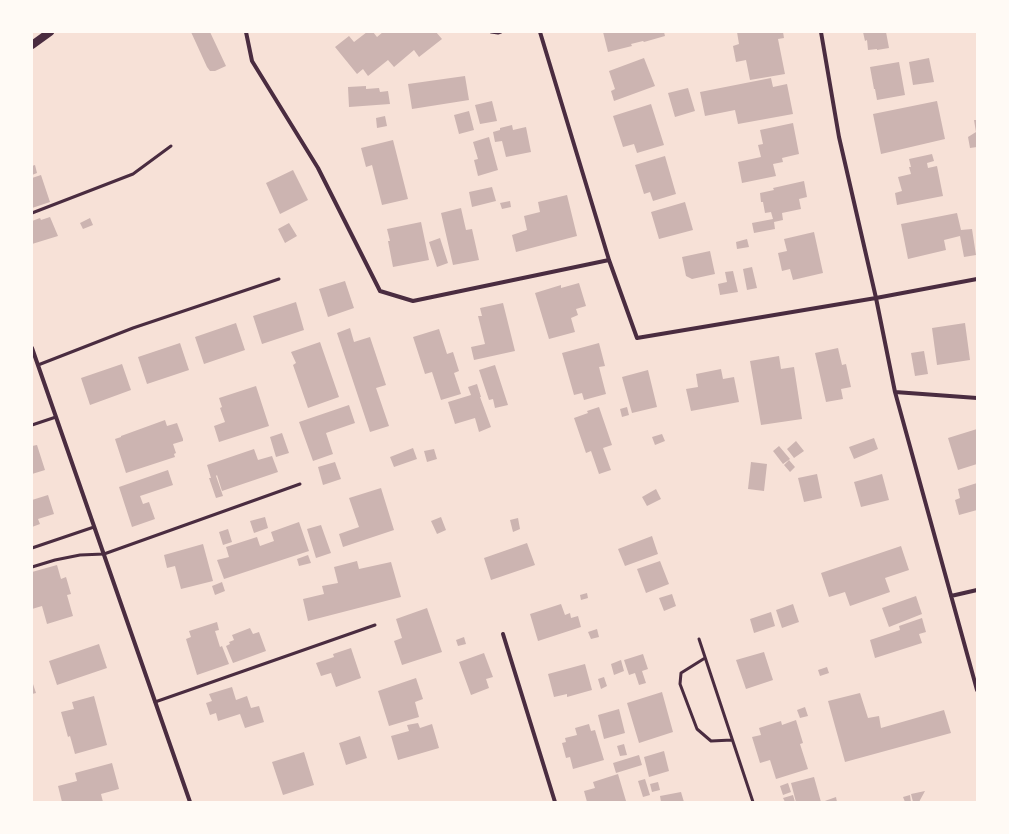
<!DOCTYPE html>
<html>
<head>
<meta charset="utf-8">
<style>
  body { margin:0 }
  #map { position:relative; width:1009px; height:834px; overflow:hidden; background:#f7e1d7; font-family:"Titillium Web",sans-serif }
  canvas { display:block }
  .frame { position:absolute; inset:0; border:33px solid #fffaf5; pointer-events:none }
</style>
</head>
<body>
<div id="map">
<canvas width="1009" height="834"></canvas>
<div class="frame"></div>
</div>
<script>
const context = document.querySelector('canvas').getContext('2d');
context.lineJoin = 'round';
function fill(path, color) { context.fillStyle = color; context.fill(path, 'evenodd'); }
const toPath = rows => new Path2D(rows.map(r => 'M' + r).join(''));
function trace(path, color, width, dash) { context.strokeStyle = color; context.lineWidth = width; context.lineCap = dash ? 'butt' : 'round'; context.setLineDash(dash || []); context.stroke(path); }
const building = toPath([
  [191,32,210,32,226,66,215,71,210,71,207,67],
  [367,32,373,32,377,37,383,32,436,32,442,39,419,57,414,50,394,67,388,60,368,76,363,69,357,74,335,47,349,36,354,42],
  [603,32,664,32,665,36,644,42,643,41,631,44,632,46,608,52],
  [737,32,783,32,784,38,778,39,785,74,750,80,746,60,736,62,733,46,739,44],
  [863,32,886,32,889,48,877,50,877,49,868,50,867,40,865,41],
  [644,58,655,86,614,101,611,91,615,89,609,71],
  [929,58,934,82,913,85,909,62],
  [899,62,905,95,877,100,875,89,874,89,870,67],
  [465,76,469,100,412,109,408,84],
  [771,78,773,87,787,84,793,114,738,124,735,110,705,116,700,92],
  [366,86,366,89,379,88,380,92,388,91,390,104,349,107,348,87],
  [688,88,695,111,675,117,668,93],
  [492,101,497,121,480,124,475,105],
  [937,101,945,139,881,154,873,114],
  [651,104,664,145,637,153,634,144,623,147,613,116],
  [469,111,474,130,459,134,454,115],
  [385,116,387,126,377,128,376,118],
  [974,120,977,120,977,147,970,148,968,137,976,132],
  [793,123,799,154,782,158,783,162,773,164,776,176,742,183,738,162,761,157,758,145,763,144,760,130],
  [512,125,513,130,526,127,531,152,506,157,502,141,495,142,493,132,500,130,500,128],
  [489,137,498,170,478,176,474,160,478,159,473,142],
  [393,140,408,199,382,205,372,165,366,167,361,148],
  [932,154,934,161,927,163,928,168,937,166,943,196,897,205,895,193,902,191,898,177,911,174,909,167,911,167,909,159],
  [665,156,676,194,653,201,650,192,644,194,635,165],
  [35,165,37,173,32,175,32,166],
  [293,170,308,200,280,214,266,183],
  [41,175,50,202,32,208,32,178],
  [804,181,807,197,799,199,801,209,782,213,783,220,774,222,775,229,754,233,752,223,773,219,771,212,765,213,763,202,761,202,760,193,774,190,773,188],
  [492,187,496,201,472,207,469,192],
  [567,195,577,236,516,252,512,235,527,230,524,216,540,212,538,202],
  [510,201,511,207,502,209,500,203],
  [685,202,693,230,659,239,651,212],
  [461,208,466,230,472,229,479,260,453,265,441,213],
  [957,213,961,230,972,229,976,255,964,257,960,236,944,240,946,250,908,259,901,224],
  [50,217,58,236,32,244,32,232,33,232,32,221,40,218,41,220],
  [90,218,93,225,83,229,80,223],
  [421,222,429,260,393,267,388,241,390,241,387,229],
  [289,223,297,236,285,243,278,229],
  [814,232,823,273,793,280,790,269,782,271,778,253,787,251,784,239],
  [440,238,448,263,437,267,429,242],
  [747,239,749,247,737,249,736,242],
  [710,251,715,274,692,279,686,276,682,257],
  [752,267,757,288,747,290,743,269],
  [733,271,738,292,720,295,718,284,727,282,725,272],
  [345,281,354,308,328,317,319,289],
  [579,283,586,306,576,309,578,315,571,318,575,332,549,339,535,293,561,285,561,288],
  [296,302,304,330,262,344,253,316],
  [503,303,515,351,474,360,471,347,485,344,478,316,482,316,480,308],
  [236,323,245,350,204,364,195,337],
  [965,323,970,360,937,365,932,328],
  [350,328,354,342,370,337,386,385,376,388,389,426,370,432,337,333],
  [439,329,447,354,453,352,459,371,454,373,461,394,441,400,432,372,425,374,413,337],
  [320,342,339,397,308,408,293,365,296,363,291,352],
  [180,343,189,370,147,384,138,357],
  [599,343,605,366,599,367,606,394,584,400,582,393,574,395,562,353],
  [838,348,842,365,846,364,851,387,841,389,843,399,826,402,815,353],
  [924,351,928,374,915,376,911,353],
  [779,356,781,369,794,367,802,419,761,425,750,361],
  [122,364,131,390,90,405,81,378],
  [495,365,508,405,495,408,493,399,489,400,479,370],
  [721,369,723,379,734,377,739,402,691,411,686,389,698,387,696,374],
  [648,370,657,407,632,413,622,377],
  [477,384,481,397,480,397,491,427,479,432,475,418,455,424,448,402,471,395,468,387],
  [256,386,269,426,219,442,214,426,225,422,220,408,222,407,219,398],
  [349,405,355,423,326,433,333,454,313,461,299,422],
  [599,407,612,445,603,448,611,470,599,474,591,451,586,453,574,418,588,413,587,411],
  [627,407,629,415,622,417,620,409],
  [165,420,167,426,177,423,183,439,183,441,173,444,176,453,174,454,175,457,126,473,115,439,121,437,121,436],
  [977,429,977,464,958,470,948,438],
  [282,433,289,453,276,457,270,437],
  [662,434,665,441,655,445,652,437],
  [874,438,878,449,854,459,849,447],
  [796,441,804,451,794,458,787,449],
  [37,445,45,470,32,474,32,446],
  [779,446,790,459,783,464,773,451],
  [413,448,417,459,394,467,390,457],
  [254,449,258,460,272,456,278,472,222,491,217,475,216,476,223,496,216,498,209,478,211,478,207,465],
  [434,449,437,459,427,462,424,451],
  [789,460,795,467,790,472,784,465],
  [335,462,341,479,323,485,318,467],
  [751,462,767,464,764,491,748,489],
  [168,470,173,485,140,496,143,504,149,502,155,519,132,527,119,487],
  [817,474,822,498,804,502,798,478],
  [882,474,889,500,861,507,854,482],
  [977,483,977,510,959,515,955,500,960,498,958,489],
  [381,488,394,530,343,547,339,534,359,527,349,498],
  [656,489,661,499,647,506,642,497],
  [48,495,54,514,38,519,40,524,32,527,32,500],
  [265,517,268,528,254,533,250,521],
  [441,517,446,530,437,534,431,521],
  [518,518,520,529,513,532,510,520],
  [299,522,309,551,224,579,217,560,229,557,226,547,257,537,260,546,274,541,271,532],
  [321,525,331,553,316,558,307,529],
  [228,529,232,542,223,545,219,532],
  [652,536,658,554,625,566,618,549],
  [527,543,535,565,491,580,484,558],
  [203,544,213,581,181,589,175,566,167,568,164,555],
  [901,546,909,570,885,578,890,592,850,606,845,592,829,597,821,573],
  [308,555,311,563,299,566,297,559],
  [357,561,359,569,391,562,401,597,308,621,303,599,324,594,322,586,338,583,334,567],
  [660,561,669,584,646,593,637,569],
  [57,565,61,579,66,577,71,594,67,595,73,616,47,624,42,606,32,609,32,581,33,581,32,572],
  [222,582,225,591,215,595,212,586],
  [587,593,588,598,581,600,580,595],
  [672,594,676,606,664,611,659,598],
  [916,596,922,614,889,627,882,608],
  [561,604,565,615,570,613,571,618,578,616,581,627,538,641,530,614],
  [793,604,799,622,782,628,776,610],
  [427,608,442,652,402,665,394,641,402,638,396,619],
  [771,612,775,626,754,633,750,619],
  [922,618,926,632,919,634,922,643,875,658,870,640,900,630,899,626],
  [217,622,219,630,215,631,220,647,222,646,229,664,197,675,186,639,191,637,189,631],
  [250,628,253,634,259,632,266,651,233,663,226,646,230,644,229,642,234,640,232,635],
  [597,629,599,637,591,639,588,632],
  [464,637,466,644,458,646,456,640],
  [99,644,107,668,57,685,49,661],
  [351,648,361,678,336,687,331,673,321,676,316,663,334,657,333,654],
  [764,652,773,680,746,689,736,660],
  [484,653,493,677,486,679,489,688,471,695,459,662],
  [643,654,648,669,642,671,646,683,639,685,635,673,629,675,624,660],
  [621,660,624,671,614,675,611,664],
  [585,664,592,690,567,697,567,694,554,697,548,674],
  [827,667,829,673,820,676,818,670],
  [604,677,607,686,601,689,598,679],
  [416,678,423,699,415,702,419,717,389,726,378,691],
  [32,681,36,693,32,694],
  [232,687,236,700,247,696,251,708,259,706,264,722,245,728,240,714,218,721,216,713,210,715,206,703,212,701,209,694],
  [662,692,673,732,639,743,627,703],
  [860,693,868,718,879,716,881,728,944,710,951,733,845,762,828,701],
  [94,696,107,745,75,754,70,736,68,737,61,712,74,709,72,702],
  [805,707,808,716,800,718,797,710],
  [619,709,625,733,604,739,598,715],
  [796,720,803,743,800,744,808,769,776,779,770,760,760,763,752,737,761,735,759,728,781,721,782,725],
  [418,723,420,728,432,724,439,748,398,760,391,736,409,731,407,725],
  [589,724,591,731,595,730,604,760,573,769,570,757,566,758,562,743,566,742,565,738,577,735,575,728],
  [360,736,367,758,346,765,339,743],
  [624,744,627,755,620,756,617,746],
  [664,751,669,771,649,777,644,757],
  [304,752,314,785,283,795,272,762],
  [639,755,642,765,616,773,613,763],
  [112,763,119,789,101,794,103,802,62,802,58,786,77,781,75,773],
  [618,774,626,801,623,802,587,802,584,791,595,788,593,782],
  [814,777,821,802,796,802,791,783],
  [645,779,650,795,643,797,638,781],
  [658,782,660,790,652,792,650,784],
  [788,783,791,792,783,795,780,786],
  [925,791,919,802,913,802,911,794],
  [681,792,684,802,661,802,660,796],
  [793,795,795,802,785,802,783,798],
  [910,795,911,802,905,802,903,797],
  [836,797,837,802,822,802]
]);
const service = toPath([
  [491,32,498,33,501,32],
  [32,213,133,174,171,146],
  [38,365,133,328,279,279],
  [32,425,56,417],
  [32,548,94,527],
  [32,567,55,560,80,555,104,554,300,484],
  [699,639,753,802],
  [705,658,681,673,680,684,697,729,711,741,732,740],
  [155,702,375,625]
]);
const minor = toPath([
  [246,32,252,61,318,168,380,291,413,301,609,260],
  [540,32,609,260,637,338,876,298,977,279],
  [821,32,839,137,876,298,895,392,977,690],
  [32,348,190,802],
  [895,392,977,398],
  [951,596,977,590],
  [503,634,555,802]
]);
const secondary = toPath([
  [32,45,50,32]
]);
fill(building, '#ccb4b1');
trace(service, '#4a2c40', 3);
trace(minor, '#4a2c40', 4);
trace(secondary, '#4a2c40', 8);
</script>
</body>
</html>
